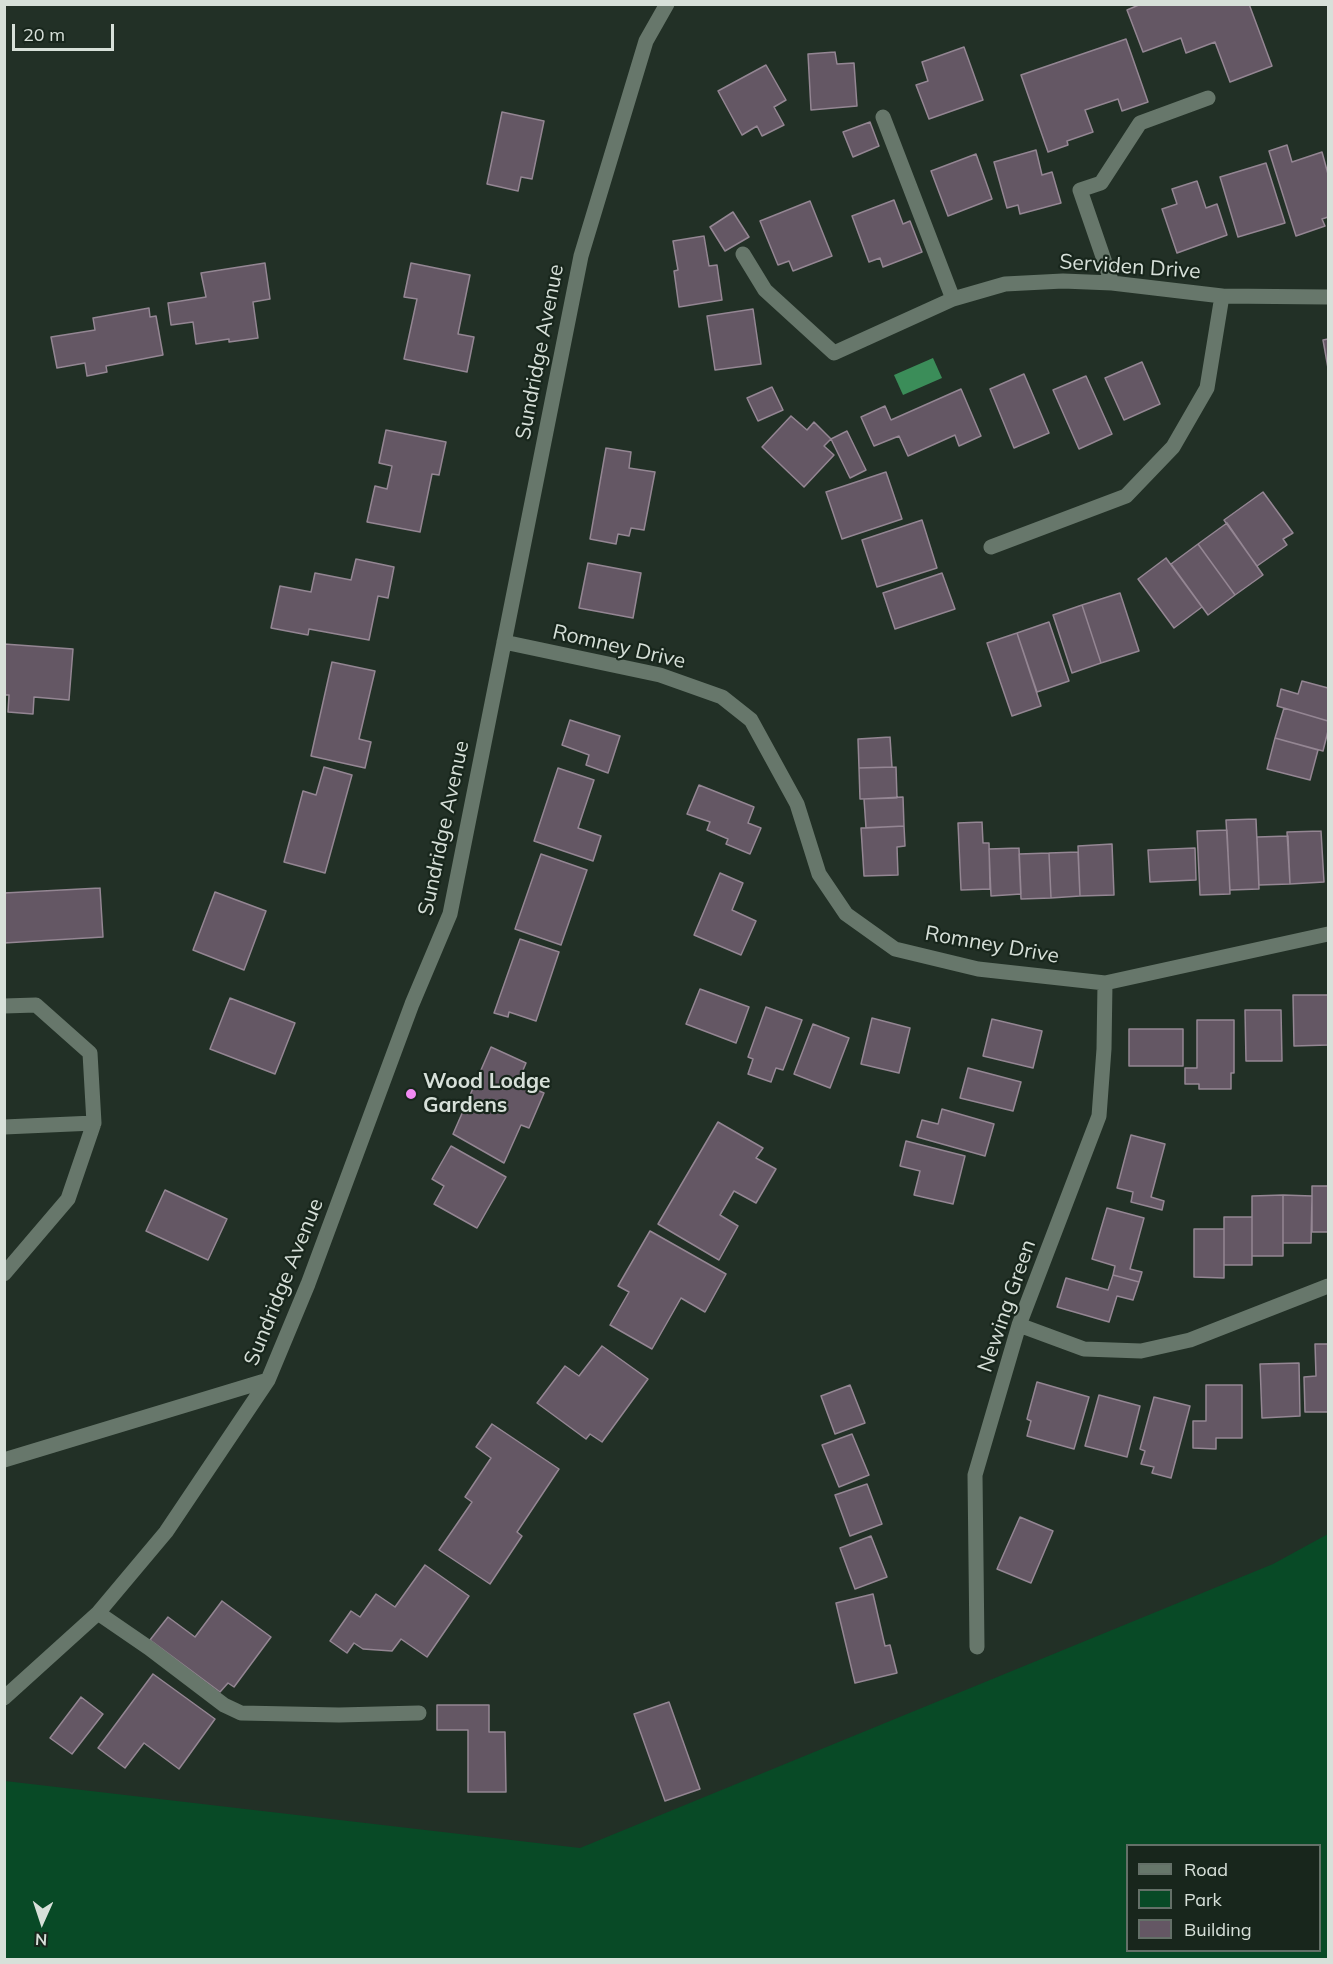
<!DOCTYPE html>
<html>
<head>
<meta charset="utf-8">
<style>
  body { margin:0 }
  #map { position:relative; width:1333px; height:1964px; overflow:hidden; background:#223026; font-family:Mulish,sans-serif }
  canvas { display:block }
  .frame { position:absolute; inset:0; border:6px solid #d7e0d9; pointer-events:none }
  .legend { position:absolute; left:1126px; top:1844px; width:195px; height:108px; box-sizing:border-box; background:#18261c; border:2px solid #647068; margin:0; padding:8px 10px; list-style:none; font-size:18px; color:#d7e0d9 }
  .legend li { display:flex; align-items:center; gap:12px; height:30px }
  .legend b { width:30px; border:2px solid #647068 }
  .north { position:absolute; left:12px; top:1892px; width:60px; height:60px; -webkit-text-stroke:4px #18261c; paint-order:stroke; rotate:183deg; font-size:16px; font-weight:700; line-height:24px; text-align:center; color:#d7e0d9 }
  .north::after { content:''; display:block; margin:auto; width:21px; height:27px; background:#d7e0d9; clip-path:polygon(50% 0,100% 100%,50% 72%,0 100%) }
  .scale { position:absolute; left:12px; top:24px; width:102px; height:27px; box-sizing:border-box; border:3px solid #d7e0d9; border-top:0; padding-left:8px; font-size:18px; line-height:21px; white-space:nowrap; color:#d7e0d9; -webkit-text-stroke:4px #18261c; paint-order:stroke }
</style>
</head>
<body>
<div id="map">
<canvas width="1333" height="1964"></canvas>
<div class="frame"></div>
<ul class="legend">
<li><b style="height:8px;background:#67776b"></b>Road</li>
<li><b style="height:16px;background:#084a26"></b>Park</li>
<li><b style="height:16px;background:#645764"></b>Building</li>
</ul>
<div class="north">N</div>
<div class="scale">20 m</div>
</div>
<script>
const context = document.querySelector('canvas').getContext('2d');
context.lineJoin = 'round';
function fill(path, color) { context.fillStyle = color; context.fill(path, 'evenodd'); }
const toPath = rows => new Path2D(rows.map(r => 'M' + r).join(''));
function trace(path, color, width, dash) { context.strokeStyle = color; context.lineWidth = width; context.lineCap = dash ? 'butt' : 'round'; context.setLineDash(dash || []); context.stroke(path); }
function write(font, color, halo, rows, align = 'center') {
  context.font = font + ' Mulish,sans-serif'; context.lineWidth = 4.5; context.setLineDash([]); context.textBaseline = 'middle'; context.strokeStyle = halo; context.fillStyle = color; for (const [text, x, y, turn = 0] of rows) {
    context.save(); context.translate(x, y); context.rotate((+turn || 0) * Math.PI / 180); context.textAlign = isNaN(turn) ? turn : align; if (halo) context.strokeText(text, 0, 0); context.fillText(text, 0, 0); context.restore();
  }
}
const green = toPath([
  [1328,1534,1328,1959,5,1959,5,1781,580,1848,1273,1564],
  [1128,1846,1320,1846,1320,1950,1128,1950]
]);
const water = toPath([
  [933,358,942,378,903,395,894,375]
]);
const building = toPath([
  [1141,4,1249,4,1272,66,1230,82,1215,42,1186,53,1181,38,1143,52,1127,10,1141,4],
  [1126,39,1148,102,1122,111,1118,99,1085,110,1093,132,1067,141,1068,145,1048,152,1021,75,1126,39],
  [964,47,983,100,929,119,916,85,928,81,922,62,964,47],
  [835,52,837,64,854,63,857,106,811,110,808,54,835,52],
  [766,65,786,100,774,107,784,125,762,136,757,126,742,135,718,91,766,65],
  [502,112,544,121,532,179,521,177,518,191,487,184,502,112],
  [870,122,879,146,853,157,843,132,870,122],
  [1287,145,1292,162,1322,152,1328,174,1328,217,1322,219,1325,226,1296,236,1269,151,1287,145],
  [1036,150,1042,175,1052,172,1061,203,1020,214,1018,205,1007,208,994,162,1036,150],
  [976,154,992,199,948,216,931,171,976,154],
  [1266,163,1285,223,1238,237,1220,177,1266,163],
  [1197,181,1206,208,1217,204,1227,235,1177,253,1162,209,1177,204,1172,189,1197,181],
  [894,200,903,224,910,221,922,252,883,267,880,258,869,262,852,216,894,200],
  [810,201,832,256,793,271,789,261,778,265,760,221,810,201],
  [733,212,749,237,725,251,710,227,733,212],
  [704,236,709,266,717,265,722,300,679,307,674,271,678,270,673,241,704,236],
  [265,263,270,299,253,302,258,338,229,342,229,339,196,344,193,322,171,325,168,303,206,297,201,273,265,263],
  [411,263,470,275,458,334,474,337,467,372,404,359,417,299,404,297,411,263],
  [149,308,150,317,156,316,163,355,106,366,107,372,87,376,85,363,57,368,51,337,95,330,93,318,149,308],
  [753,309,761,364,715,370,707,316,753,309],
  [1328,339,1328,368,1323,340,1328,339],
  [1142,362,1160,404,1124,420,1105,378,1142,362],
  [1024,374,1049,433,1014,448,990,389,1024,374],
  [1086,376,1112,434,1079,449,1053,390,1086,376],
  [772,387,783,410,758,421,747,398,772,387],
  [961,389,981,436,959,446,955,435,908,456,899,436,874,446,861,417,885,406,891,420,961,389],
  [791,416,807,430,814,422,831,439,824,446,834,455,804,487,762,447,791,416],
  [386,430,446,442,439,475,432,474,420,532,367,522,375,486,387,489,392,466,379,463,386,430],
  [847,431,866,470,850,478,831,439,847,431],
  [606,448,631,452,629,468,655,472,644,530,631,528,629,536,618,534,616,544,590,539,606,448],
  [886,472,902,519,842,539,826,492,886,472],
  [1263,492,1293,533,1283,539,1287,545,1257,566,1224,520,1263,492],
  [922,520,937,568,877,587,862,540,922,520],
  [1227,523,1263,575,1235,595,1198,544,1227,523],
  [1198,544,1235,595,1208,615,1171,564,1198,544],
  [1166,558,1202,607,1174,628,1138,579,1166,558],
  [356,559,394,567,388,598,378,596,369,640,309,629,308,635,271,628,280,586,311,592,315,573,351,580,356,559],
  [588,563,641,573,633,618,579,608,588,563],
  [942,573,955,609,895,629,883,593,942,573],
  [1120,593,1139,651,1101,663,1082,605,1120,593],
  [1082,605,1101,663,1072,673,1053,615,1082,605],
  [1049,622,1069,681,1037,692,1017,633,1049,622],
  [1017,633,1041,706,1012,716,987,643,1017,633],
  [4,644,73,649,69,700,34,697,33,714,8,712,9,695,4,695,4,644],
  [332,662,375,671,359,739,371,742,365,768,311,756,332,662],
  [1302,681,1328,688,1328,721,1277,706,1281,689,1298,694,1302,681],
  [1284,708,1328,721,1328,731,1323,751,1275,738,1284,708],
  [570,720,620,736,608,773,586,765,589,755,562,745,570,720],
  [890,737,892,767,859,768,858,739,890,737],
  [1275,738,1318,750,1310,780,1267,769,1275,738],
  [324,767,352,775,325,873,284,862,303,791,316,795,324,767],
  [896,767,897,798,860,799,859,768,896,767],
  [558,768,594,780,578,828,601,836,593,861,534,841,558,768],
  [699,785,754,807,748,823,761,828,750,854,726,844,728,839,707,830,710,822,687,814,699,785],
  [903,797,904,826,866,828,864,799,903,797],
  [1256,819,1259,889,1230,890,1226,820,1256,819],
  [982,822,983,843,989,843,990,889,961,890,958,823,982,822],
  [904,826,905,846,897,847,898,875,864,876,861,828,904,826],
  [1227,830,1230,894,1200,895,1197,831,1227,830],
  [1321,831,1324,882,1290,884,1287,832,1321,831],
  [1288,836,1290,884,1259,885,1257,837,1288,836],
  [1112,844,1114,895,1080,896,1078,846,1112,844],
  [1019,848,1021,894,991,896,989,849,1019,848],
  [1195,848,1196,880,1150,882,1148,850,1195,848],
  [1078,852,1080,896,1051,898,1049,853,1078,852],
  [1049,853,1051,898,1021,899,1019,854,1049,853],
  [541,854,587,870,561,945,515,929,541,854],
  [720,873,743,883,732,910,756,921,741,955,694,935,720,873],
  [100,888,103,937,4,943,4,893,100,888],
  [215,892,266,911,244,970,193,950,215,892],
  [520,939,559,952,536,1021,509,1012,508,1017,494,1013,520,939],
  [700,989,749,1007,736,1043,686,1024,700,989],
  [1293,995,1328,995,1328,1045,1294,1046,1293,995],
  [230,998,295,1023,275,1074,210,1049,230,998],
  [766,1007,802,1020,783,1070,776,1068,771,1082,748,1074,753,1059,748,1057,766,1007],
  [1245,1010,1281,1010,1282,1061,1246,1061,1245,1010],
  [872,1018,910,1028,899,1073,861,1064,872,1018],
  [992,1019,1042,1031,1033,1068,983,1056,992,1019],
  [1197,1020,1234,1020,1234,1073,1231,1073,1231,1089,1199,1089,1199,1084,1185,1084,1185,1068,1197,1068,1197,1020],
  [813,1024,849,1038,830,1088,794,1074,813,1024],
  [1129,1029,1183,1029,1183,1066,1129,1066,1129,1029],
  [491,1047,526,1063,518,1082,544,1093,529,1128,521,1125,504,1163,453,1134,491,1047],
  [968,1068,1021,1082,1013,1111,960,1098,968,1068],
  [942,1109,994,1124,985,1156,917,1137,922,1120,938,1124,942,1109],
  [718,1122,763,1148,756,1158,776,1169,756,1203,734,1191,720,1215,738,1226,719,1260,658,1224,718,1122],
  [1131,1135,1165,1144,1151,1197,1164,1201,1162,1210,1131,1202,1133,1192,1117,1188,1131,1135],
  [906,1141,965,1156,953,1204,914,1195,920,1171,900,1166,906,1141],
  [451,1146,506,1177,477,1228,434,1204,444,1186,432,1179,451,1146],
  [1312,1186,1328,1186,1328,1232,1312,1232,1312,1186],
  [165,1190,227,1219,208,1260,146,1231,165,1190],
  [1283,1195,1283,1256,1252,1256,1252,1196,1283,1195],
  [1283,1195,1312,1196,1311,1243,1283,1243,1283,1195],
  [1107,1208,1144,1218,1130,1269,1142,1272,1139,1282,1113,1275,1115,1266,1092,1259,1107,1208],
  [1224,1217,1252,1217,1252,1265,1224,1265,1224,1217],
  [1194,1229,1224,1229,1224,1278,1194,1277,1194,1229],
  [650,1231,726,1274,705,1312,681,1298,652,1349,610,1325,629,1292,618,1286,650,1231],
  [1113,1275,1139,1282,1133,1300,1117,1296,1109,1322,1057,1307,1066,1278,1108,1290,1113,1275],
  [1315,1344,1328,1344,1328,1412,1305,1412,1304,1377,1316,1376,1315,1344],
  [602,1346,648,1379,602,1442,590,1434,586,1439,537,1403,565,1366,579,1376,602,1346],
  [1299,1363,1300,1416,1262,1418,1260,1364,1299,1363],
  [1037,1382,1089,1397,1074,1449,1027,1436,1031,1421,1027,1419,1037,1382],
  [850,1385,865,1423,835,1434,821,1396,850,1385],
  [1206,1385,1242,1385,1242,1438,1216,1438,1216,1449,1193,1448,1193,1421,1206,1421,1206,1385],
  [1099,1395,1140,1406,1127,1457,1085,1446,1099,1395],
  [1154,1397,1190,1406,1171,1478,1152,1473,1154,1467,1141,1464,1145,1451,1140,1449,1154,1397],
  [492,1424,559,1469,517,1532,522,1536,490,1584,439,1550,472,1502,465,1497,491,1458,476,1447,492,1424],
  [852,1434,869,1475,839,1487,822,1445,852,1434],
  [867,1484,882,1524,850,1536,835,1495,867,1484],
  [1020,1517,1053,1531,1031,1583,997,1569,1020,1517],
  [871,1536,887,1577,855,1589,840,1548,871,1536],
  [425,1565,469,1596,427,1657,401,1639,392,1651,363,1649,354,1643,347,1653,330,1641,351,1611,360,1617,376,1594,395,1607,425,1565],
  [873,1594,885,1646,890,1645,897,1673,855,1683,836,1603,873,1594],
  [222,1601,271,1637,234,1687,228,1683,220,1692,150,1640,168,1617,195,1637,222,1601],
  [153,1674,215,1719,179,1769,144,1743,125,1768,98,1748,153,1674],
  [81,1697,103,1714,72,1754,50,1738,81,1697],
  [669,1702,700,1789,665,1801,634,1714,669,1702],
  [437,1705,489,1705,489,1732,505,1732,506,1792,468,1792,468,1730,437,1730,437,1705]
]);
const minor = toPath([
  [883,117,953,299],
  [743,254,765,290,834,353,953,299,1005,284,1063,281,1112,283,1222,296,1328,297],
  [1112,283,1080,190,1101,183,1140,123,1208,98],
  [991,547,1126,496,1173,447,1207,388,1222,296],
  [504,642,660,675,722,697,751,720,797,804,819,874,846,914,895,949,978,969,1105,983,1328,934],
  [4,1006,36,1005,90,1053,94,1123,68,1199,4,1274],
  [4,1127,94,1123],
  [1019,1325,1084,1349,1141,1351,1190,1340,1328,1286],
  [4,1460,268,1380],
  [98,1613,149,1648,224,1705,241,1713,339,1715,419,1713],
  [977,1647,975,1475,1019,1325,1099,1116,1104,1049,1105,983],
  [4,1698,98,1613,166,1532,268,1380,308,1284,412,1004,450,914,581,256,646,41,667,4]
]);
const markers = [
  [411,1094,6,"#f28af3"]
];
const streetNames = [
  ["Serviden Drive",1130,267,4],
  ["Sundridge Avenue",540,352,-79],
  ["Romney Drive",619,647,13],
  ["Sundridge Avenue",444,828,-78],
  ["Romney Drive",992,945,10],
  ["Sundridge Avenue",284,1282,-68],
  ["Newing Green",1007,1306,-71]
];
const poiNames = [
  ["Wood Lodge",423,1082],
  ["Gardens",423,1106]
];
fill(green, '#084a26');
fill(water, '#3b8d59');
fill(building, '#645764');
trace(building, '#948693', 1.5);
trace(minor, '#67776b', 15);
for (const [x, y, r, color] of markers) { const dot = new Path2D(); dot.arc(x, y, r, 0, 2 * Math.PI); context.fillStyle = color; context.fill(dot); trace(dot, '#18261c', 2); }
write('21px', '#d7e0d9', '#18261c', streetNames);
write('bold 21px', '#d7e0d9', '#18261c', poiNames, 'left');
</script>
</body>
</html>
